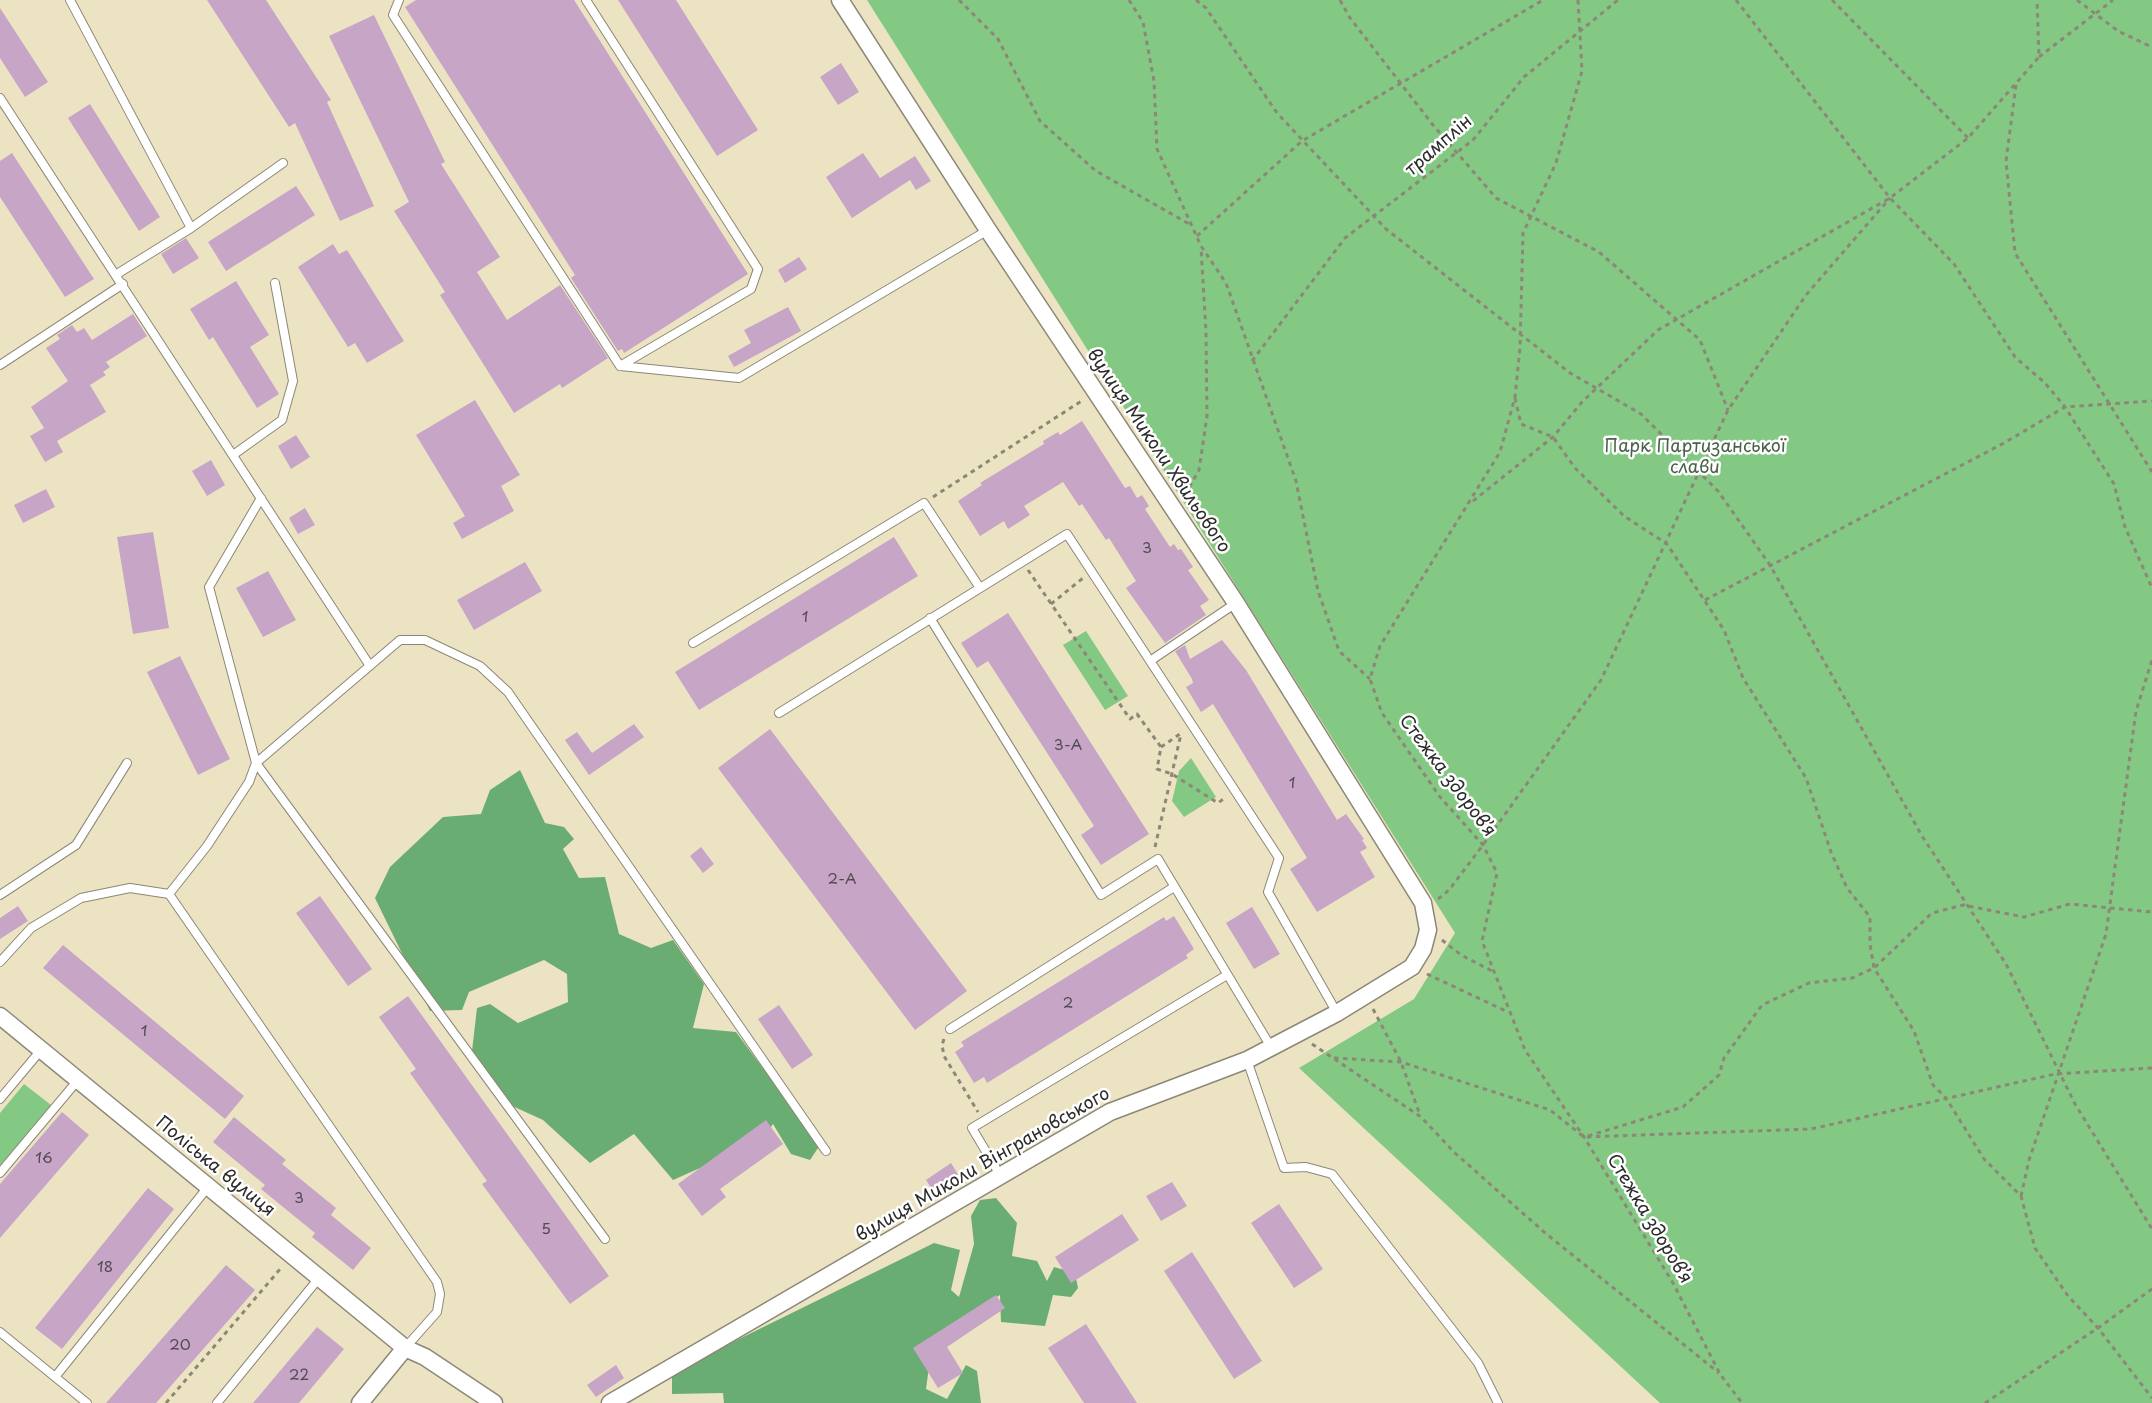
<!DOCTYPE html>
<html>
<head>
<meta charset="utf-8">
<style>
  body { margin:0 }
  canvas { display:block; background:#ece3c3 }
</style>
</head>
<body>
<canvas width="2152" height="1403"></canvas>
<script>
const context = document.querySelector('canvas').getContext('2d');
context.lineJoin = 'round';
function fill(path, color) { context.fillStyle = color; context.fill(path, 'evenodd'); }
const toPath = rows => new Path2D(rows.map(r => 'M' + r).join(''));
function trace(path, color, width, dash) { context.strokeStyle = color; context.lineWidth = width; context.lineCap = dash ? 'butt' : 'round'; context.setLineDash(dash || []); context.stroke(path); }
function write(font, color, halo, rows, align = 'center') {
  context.font = font + ' "Playpen Sans",sans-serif'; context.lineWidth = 5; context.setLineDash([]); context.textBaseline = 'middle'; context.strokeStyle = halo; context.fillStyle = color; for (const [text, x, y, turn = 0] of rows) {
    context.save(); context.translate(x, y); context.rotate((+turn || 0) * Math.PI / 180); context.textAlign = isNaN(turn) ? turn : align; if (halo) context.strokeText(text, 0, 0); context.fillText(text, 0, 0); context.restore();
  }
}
const green = toPath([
  [867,0,2152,0,2152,1403,1660,1403,1299,1068,1414,999,1455,933],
  [1086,631,1128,696,1105,710,1063,645],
  [1191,758,1216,797,1184,817,1172,801,1179,771],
  [24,1084,51,1105,0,1167,0,1113]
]);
const forest = toPath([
  [520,770,545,823,564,827,574,839,563,849,579,878,605,877,619,934,651,948,673,940,704,984,693,1028,736,1032,820,1145,810,1160,791,1154,773,1124,761,1141,673,1180,634,1134,590,1163,543,1120,497,1099,472,1051,477,1008,490,1004,518,1023,568,1002,567,974,544,960,469,992,462,1010,430,1011,375,898,390,867,443,817,481,814,490,790],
  [996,1198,1017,1223,1012,1256,1037,1261,1047,1281,1054,1267,1075,1273,1078,1288,1071,1297,1053,1295,1045,1326,1001,1322,1000,1295,918,1350,929,1367,926,1389,947,1399,966,1365,977,1371,981,1403,724,1403,723,1393,672,1394,672,1372,934,1243,960,1250,951,1290,959,1297,974,1244,971,1216,980,1200]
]);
const building = toPath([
  [207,0,266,0,331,100,327,102,374,206,340,221,295,123,289,127],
  [416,0,574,0,748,274,624,353,622,349,618,351,571,278,575,275,405,7],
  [618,0,676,0,758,130,717,156],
  [0,8,48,82,25,97,0,58],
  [374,15,445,162,441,164,500,257,477,272,507,320,560,285,608,358,562,388,560,384,514,413,440,295,445,292,394,211,409,202,329,36],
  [841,63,859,92,838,105,820,77],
  [90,104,160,217,139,231,68,118],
  [12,153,94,279,65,297,0,197,0,161],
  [863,153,880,178,915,156,931,181,916,190,910,180,852,218,826,177],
  [296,186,315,215,226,271,208,242],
  [186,238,199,258,173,274,161,254],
  [333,244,339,254,347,250,404,341,367,363,355,343,348,347,298,267],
  [799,257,807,269,785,283,778,270],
  [236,281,269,335,250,347,279,394,257,408,213,337,209,340,190,309],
  [788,307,801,331,734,367,728,356,751,343,744,330],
  [133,314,147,336,106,362,110,367,103,372,106,375,90,385,106,412,57,441,63,452,45,462,30,436,44,428,31,407,68,381,46,348,60,339,57,335,72,325,77,332,84,328,92,340],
  [475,400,520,475,501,486,514,511,462,539,453,523,465,516,416,435],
  [1082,421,1125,488,1130,486,1137,498,1142,495,1149,506,1145,509,1170,547,1174,544,1178,550,1181,549,1193,567,1188,570,1209,600,1200,606,1206,615,1165,643,1126,588,1136,581,1109,538,1106,540,1082,504,1079,506,1063,482,1024,506,1030,515,1008,529,1004,521,980,536,958,501,982,485,980,483,1044,444,1043,441,1058,432,1060,435],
  [296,435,310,457,291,469,278,446],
  [211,460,225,485,207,496,192,471],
  [46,489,55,507,23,523,14,505],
  [305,508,315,525,298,534,289,518],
  [153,532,169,628,133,634,117,537],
  [894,537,918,576,699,710,675,672],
  [525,562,542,591,474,630,457,600],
  [268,571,296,620,263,637,236,588],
  [1008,613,1149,834,1101,865,1081,835,1094,826,988,661,977,668,961,643],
  [1222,640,1246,670,1337,820,1346,814,1364,839,1362,840,1367,848,1360,852,1375,877,1317,912,1290,869,1307,858,1213,704,1201,712,1186,687,1193,683,1192,679,1175,651,1185,645,1190,659],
  [180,656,230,759,198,775,147,672],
  [634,724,644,737,589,775,565,740,577,732,592,753],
  [770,729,967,991,915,1030,718,768],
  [701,847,714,864,703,873,690,856],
  [320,896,372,969,348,986,296,913],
  [18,906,28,921,0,939,0,918],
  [1252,907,1280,954,1254,969,1226,923],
  [1174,916,1194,949,1186,955,1188,958,987,1083,984,1077,974,1083,955,1052,964,1046,961,1042,1164,917,1166,921],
  [63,945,244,1096,225,1119,43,968],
  [408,996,609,1276,570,1304,482,1184,487,1181,410,1073,416,1069,379,1017],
  [779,1005,813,1055,792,1069,758,1019],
  [62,1112,89,1135,0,1238,0,1184],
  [234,1117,286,1160,282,1164,336,1208,331,1215,371,1248,353,1270,312,1237,315,1233,261,1189,265,1185,213,1142],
  [766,1120,783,1144,720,1189,726,1197,702,1216,678,1184],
  [951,1163,962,1181,937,1197,926,1180],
  [1172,1182,1187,1206,1161,1221,1146,1196],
  [148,1188,174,1209,62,1349,35,1328],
  [1279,1204,1323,1269,1294,1288,1251,1223],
  [1122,1214,1139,1240,1071,1283,1055,1257],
  [1192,1252,1262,1361,1234,1379,1164,1271],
  [226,1265,255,1290,156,1403,106,1403],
  [996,1295,1005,1308,947,1347,963,1373,938,1388,913,1348],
  [1086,1324,1137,1403,1084,1403,1048,1348],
  [317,1327,344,1349,299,1403,253,1403],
  [616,1365,624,1378,596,1397,587,1385]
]);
const path = toPath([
  [959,0,998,39,1040,121,1096,171,1191,225],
  [1129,0,1143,22,1154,81,1157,149,1201,246,1226,283,1296,481,1318,591,1339,651,1370,679],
  [1196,0,1206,8,1277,113,1386,229,1570,373,1641,414,1718,491,1770,565,1922,836,2006,964,2075,1104,2152,1229],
  [1340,0,1350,18,1433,125,1496,198,1599,252,1700,340,1728,410],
  [1578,0,1582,71,1556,163,1523,233,1520,348,1515,397,1500,452,1380,646,1370,679,1382,713,1440,797,1483,845,1497,873,1482,941,1525,1050,1584,1137,1673,1283,1720,1374,1742,1403],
  [1736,0,1890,198,1954,264,2015,357,2045,383,2065,407,2114,484,2125,527,2152,588],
  [1832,0,1968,138],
  [2077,0,2118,31,2152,47],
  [2039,57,2113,0],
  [2016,85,2006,161,2015,253,2152,472],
  [1197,236,1302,141,1543,0],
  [1252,361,1345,238,1473,140,1524,77,1618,0],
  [1515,398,1521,424,1553,437,1575,468,1624,516,1667,544,1724,630,1743,678,1806,778,1831,852,1847,888,1870,917,1870,944,1874,968,1914,1031,1933,1085,1946,1098,1984,1159,2021,1196,2035,1248,2068,1296,2098,1328,2152,1398],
  [1185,495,1199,470,1207,416,1206,331,1201,248],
  [933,497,1083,400],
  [1473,501,1553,437,1582,402,1658,330,1890,198,1968,138,2039,57,2037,0],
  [1028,570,1130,719,1137,714,1161,747,1157,769,1172,774,1218,803,1226,797],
  [1705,600,2004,443,2065,407,2152,401],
  [1051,604,1083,578],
  [1161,747,1180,734],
  [1155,847,1181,734],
  [1438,899,1449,890,1483,845,1601,680,1728,410,1806,295,1890,198],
  [1442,940,1461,955,1492,971],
  [1427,974,1508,1012],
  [1373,1009,1401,1062,1420,1115],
  [944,1039,942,1045,944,1056,978,1112],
  [1312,1044,1421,1117,1455,1153,1544,1232,1719,1373],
  [1334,1058,1401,1062,1550,1110,1584,1137,1811,1129,2055,1074,2152,1068],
  [1588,1136,1683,1107,1719,1075,1724,1058,1762,1005,1809,983,1852,978,1874,968,1932,913,1963,905,2024,917,2070,904,2152,912],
  [2021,1196,2029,1160,2106,934,2136,711,2152,660],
  [166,1403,281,1268],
  [1985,1403,2098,1328,2152,1289]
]);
const lane = toPath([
  [70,0,191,228],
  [399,0,393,15,620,366],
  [586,0,758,269,751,289,620,366],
  [0,98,370,666],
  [117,274,191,228,283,163],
  [0,365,123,284],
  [620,366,739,378,988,230],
  [233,455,282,420,293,381,275,283],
  [261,498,209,587,256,763,605,1239],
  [930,618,1101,895,1158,859,1271,1047],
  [693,643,924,503,980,588],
  [1150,661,1236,603],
  [779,713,1067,534,1279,858,1268,892,1337,1013],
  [169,894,437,1282,440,1294,437,1312,405,1348],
  [0,895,76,845,127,763],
  [0,962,31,928,81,898,130,888,169,894,207,846,249,782,256,763,400,640,425,640,480,666,508,692,826,1151],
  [950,1029,1174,887],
  [1247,1060,1284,1168,1306,1167,1332,1174,1478,1363,1498,1403],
  [0,1099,41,1050],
  [0,1173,78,1080],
  [1000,1175,972,1128,1227,975],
  [0,1332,87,1403],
  [55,1377,208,1187],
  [217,1403,319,1278]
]);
const street = toPath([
  [0,1016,405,1348,425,1357,494,1403],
  [360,1403,405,1348],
  [610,1403,1110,1112,1247,1060,1337,1013,1412,967,1423,949,1428,930,1423,903,1236,603,988,230,840,0]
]);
const numberNames = [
  ["3",1147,549],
  ["1",805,618],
  ["3-А",1068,746],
  ["1",1292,784],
  ["2-А",842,880],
  ["2",1068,1004],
  ["1",144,1032],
  ["16",44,1159],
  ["3",299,1199],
  ["5",546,1230],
  ["18",105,1268],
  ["20",180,1346],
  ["22",299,1376]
];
const streetNames = [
  ["трамплін",1439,146,-41],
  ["вулиця Миколи Хвильового",1158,451,56],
  ["Стежка здоров’я",1447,776,53],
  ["вулиця Миколи Вінграновського",983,1165,-30],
  ["Поліська вулиця",215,1167,39],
  ["Стежка здоров’я",1649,1219,59]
];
const parkNames = [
  ["Парк Партизанської",1695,447],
  ["слави",1695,468]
];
fill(green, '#83c984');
fill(forest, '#6aad72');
fill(building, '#c7a5c7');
trace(lane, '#8c8777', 10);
trace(street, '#8c8777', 19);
trace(path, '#8c8777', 3, [4.5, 4.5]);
trace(lane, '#fff', 8);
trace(street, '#fff', 16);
write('15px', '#524a52', null, numberNames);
write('18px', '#2b2b2b', '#fff', streetNames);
write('18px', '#4a624a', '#fff', parkNames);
</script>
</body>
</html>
